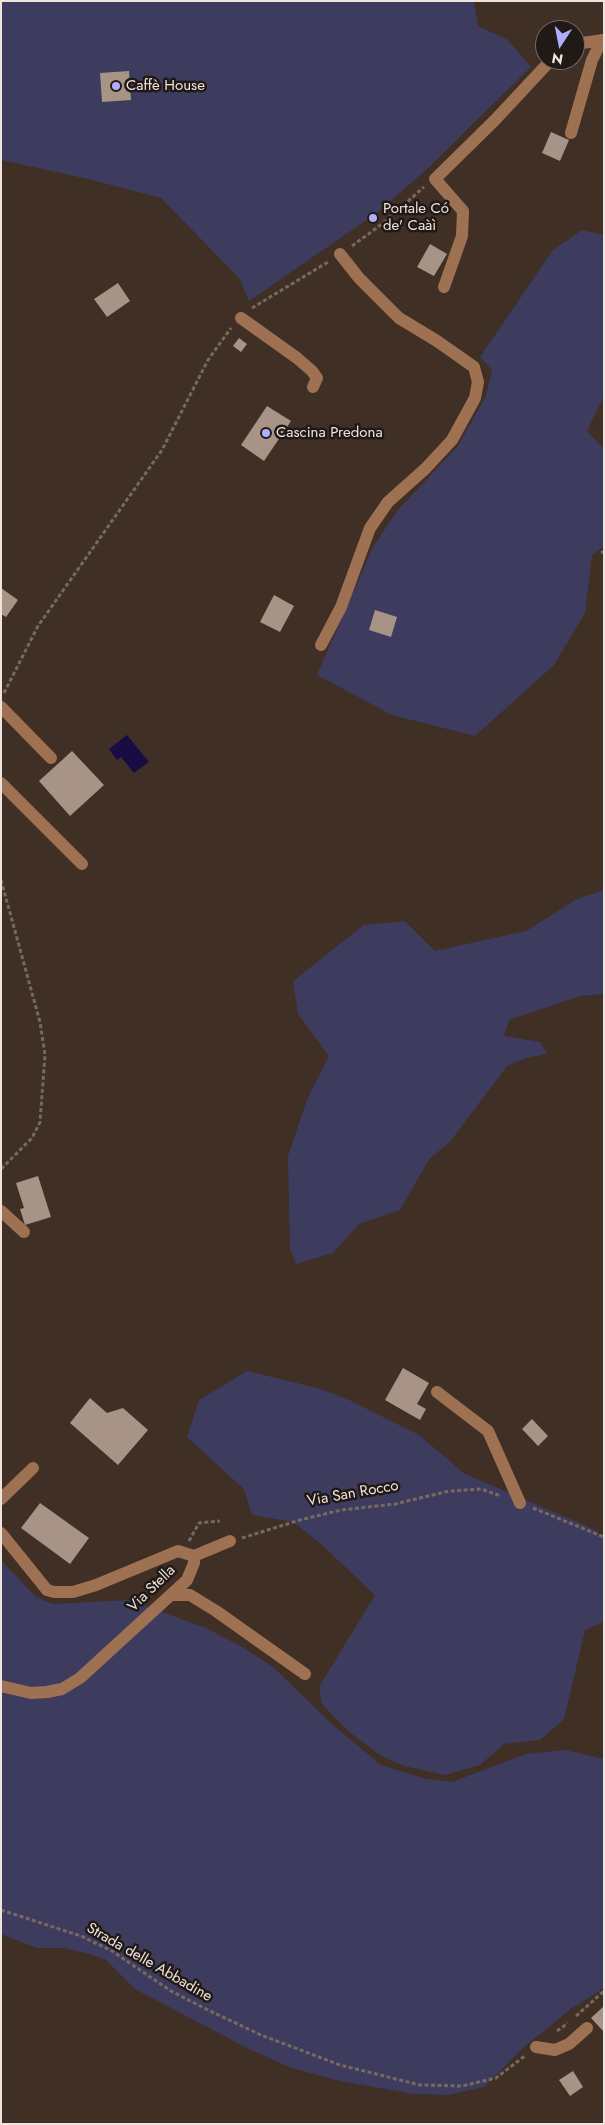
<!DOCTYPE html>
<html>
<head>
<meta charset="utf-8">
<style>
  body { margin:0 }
  #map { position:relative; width:605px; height:2125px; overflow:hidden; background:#402f25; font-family:Jost,sans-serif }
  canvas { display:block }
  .frame { position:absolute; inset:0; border:2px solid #eee3dd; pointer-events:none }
  .north { position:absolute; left:535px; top:20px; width:50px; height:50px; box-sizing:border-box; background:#211915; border:1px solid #736a65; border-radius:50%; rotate:191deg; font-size:14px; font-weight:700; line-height:20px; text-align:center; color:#eee3dd }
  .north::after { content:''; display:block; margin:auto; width:18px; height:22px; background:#afaefa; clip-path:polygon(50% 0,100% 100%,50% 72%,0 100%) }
</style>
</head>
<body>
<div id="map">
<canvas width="605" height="2125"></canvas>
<div class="frame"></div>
<div class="north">N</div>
</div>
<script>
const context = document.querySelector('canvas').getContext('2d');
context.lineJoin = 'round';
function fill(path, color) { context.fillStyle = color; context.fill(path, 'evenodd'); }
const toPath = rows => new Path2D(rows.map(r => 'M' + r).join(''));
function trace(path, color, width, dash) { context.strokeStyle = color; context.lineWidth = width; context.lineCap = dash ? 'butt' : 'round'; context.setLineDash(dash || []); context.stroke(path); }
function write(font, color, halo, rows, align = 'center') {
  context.font = font + ' Jost,sans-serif'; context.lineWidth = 5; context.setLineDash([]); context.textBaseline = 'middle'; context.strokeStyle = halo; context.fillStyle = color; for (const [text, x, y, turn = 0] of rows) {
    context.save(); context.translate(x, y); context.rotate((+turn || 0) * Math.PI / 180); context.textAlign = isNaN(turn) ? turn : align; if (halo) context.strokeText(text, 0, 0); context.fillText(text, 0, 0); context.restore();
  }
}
const green = toPath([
  [1,1,474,1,478,26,508,40,531,67,428,168,378,212,249,301,239,278,161,198,88,179,1,160],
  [582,230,604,235,604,396,587,431,604,449,604,546,592,555,585,613,554,665,475,736,392,715,317,675,373,547,397,511,458,446,486,396,492,370,480,357,553,250],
  [604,890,604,994,580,996,509,1020,504,1036,540,1042,547,1054,526,1058,507,1066,449,1143,430,1158,400,1210,359,1224,333,1253,296,1264,290,1249,288,1156,308,1097,329,1056,298,1014,293,981,364,925,405,921,435,951,526,931,577,899],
  [247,1371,318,1388,349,1400,419,1435,465,1474,589,1527,604,1537,604,1622,585,1630,564,1719,540,1740,504,1744,480,1765,445,1775,404,1766,380,1755,348,1731,322,1704,319,1687,375,1595,320,1543,293,1522,252,1515,244,1489,187,1437,199,1400],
  [1,1560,36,1597,53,1604,129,1600,206,1628,246,1649,274,1668,335,1727,381,1765,423,1778,452,1782,526,1754,565,1750,604,1759,604,1988,571,2009,523,2048,484,2087,448,2095,414,2094,340,2081,291,2068,245,2047,135,1989,106,1960,90,1954,64,1948,37,1948,1,1934]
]);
const water = toPath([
  [127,735,149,762,134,773,121,757,117,760,109,749]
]);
const building = toPath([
  [129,71,131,100,102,102,100,73],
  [551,132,569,140,560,161,542,153],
  [430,244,447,254,434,276,417,267],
  [118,283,130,301,107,317,94,299],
  [239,338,247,344,241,352,233,346],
  [267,406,291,421,264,461,241,445],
  [1,588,18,600,6,617,1,614],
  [274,595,294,606,280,632,260,622],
  [375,610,397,617,391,637,369,630],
  [72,751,104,785,70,816,39,781],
  [38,1176,51,1217,25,1225,20,1209,24,1208,16,1183],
  [403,1368,429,1383,417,1404,426,1409,420,1420,385,1400],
  [90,1398,107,1413,123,1408,148,1430,118,1465,70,1423],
  [532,1419,548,1436,538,1446,522,1429],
  [40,1503,89,1538,70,1564,21,1528],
  [604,2006,604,2032,591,2018],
  [573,2071,583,2087,570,2096,559,2080]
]);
const path = toPath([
  [352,246,382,224,424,187],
  [252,308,328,262],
  [601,553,604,551],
  [4,693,38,626,162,450,208,360,231,328],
  [1,880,40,1022,45,1055,40,1122,32,1138,1,1169],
  [533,1508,604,1537],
  [242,1538,300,1520,341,1510,395,1504,449,1491,481,1489,501,1496],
  [189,1541,199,1523,220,1521],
  [1,1910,81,1936,112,1951,171,1991,208,2010,261,2035,340,2065,420,2085,462,2086,496,2078,526,2055],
  [576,2016,604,1991],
  [557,2031,568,2023]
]);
const minor = toPath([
  [575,44,604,40],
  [571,133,592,60,602,40],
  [444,287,462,236,463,211,435,179,495,120,551,60],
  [241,318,297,358,312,371,317,378,313,387],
  [321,645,341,607,370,528,388,502,425,469,452,440,475,398,478,382,474,367,437,341,399,318,359,278,340,254],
  [1,707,51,758],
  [1,783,82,864],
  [1,1211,24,1232],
  [437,1392,488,1431,520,1503],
  [1,1499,33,1468],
  [1,1533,47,1590,54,1592,73,1592,96,1585,178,1551,194,1556],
  [194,1556,230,1541],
  [172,1595,190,1595,216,1611,305,1674],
  [1,1686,31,1693,47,1692,62,1689,80,1678,187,1580,194,1563,194,1556],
  [536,2047,555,2050,569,2044,587,2028]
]);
const markers = [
  [116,86,5,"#afaefa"],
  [373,218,5,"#afaefa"],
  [266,433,5,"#afaefa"]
];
const poiNames = [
  ["Caffè House",126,86],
  ["Portale Có",383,209],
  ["de' Caàì",383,226],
  ["Cascina Predona",276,433]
];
const streetNames = [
  ["Via San Rocco",353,1494,-10],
  ["Via Stella",152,1589,-44],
  ["Strada delle Abbadine",149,1963,30]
];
fill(green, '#3d3c5f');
fill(water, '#180c44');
fill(building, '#a89487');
trace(path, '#786960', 3, [4, 2.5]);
trace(minor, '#9e7153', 12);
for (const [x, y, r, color] of markers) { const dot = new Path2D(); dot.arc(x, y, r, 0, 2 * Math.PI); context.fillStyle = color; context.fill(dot); trace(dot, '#211915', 2); }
write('15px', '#eee3dd', '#211915', poiNames, 'left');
write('15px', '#eee3dd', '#211915', streetNames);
</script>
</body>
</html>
